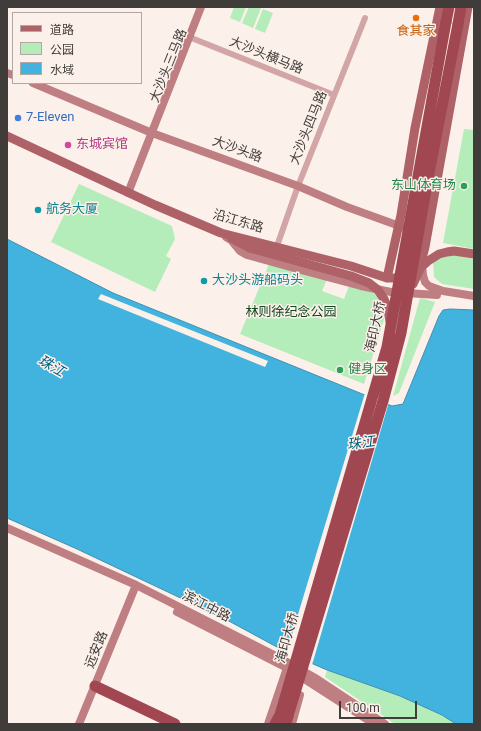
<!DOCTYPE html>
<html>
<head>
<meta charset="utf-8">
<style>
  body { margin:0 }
  #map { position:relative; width:481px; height:731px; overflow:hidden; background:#fcf0ea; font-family:Roboto,"Noto Sans SC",sans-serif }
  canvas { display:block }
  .frame { position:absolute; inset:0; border:8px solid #403c39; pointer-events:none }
  .legend { position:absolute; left:12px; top:12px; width:130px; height:72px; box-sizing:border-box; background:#fcf0ea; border:1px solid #b1a8a3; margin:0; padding:5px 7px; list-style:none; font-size:12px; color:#403c39 }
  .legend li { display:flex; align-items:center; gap:8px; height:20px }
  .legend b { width:20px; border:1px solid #b1a8a3 }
  .scale { position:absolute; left:339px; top:701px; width:78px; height:18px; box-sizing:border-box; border:2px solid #403c39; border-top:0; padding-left:5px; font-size:12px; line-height:14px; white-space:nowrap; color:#403c39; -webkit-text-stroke:3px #fcf0ea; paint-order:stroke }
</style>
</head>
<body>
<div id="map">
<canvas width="481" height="731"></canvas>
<div class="frame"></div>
<ul class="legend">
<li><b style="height:5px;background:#af6168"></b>道路</li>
<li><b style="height:11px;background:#b4ecba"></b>公园</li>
<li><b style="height:11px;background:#42b3df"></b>水域</li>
</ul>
<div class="scale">100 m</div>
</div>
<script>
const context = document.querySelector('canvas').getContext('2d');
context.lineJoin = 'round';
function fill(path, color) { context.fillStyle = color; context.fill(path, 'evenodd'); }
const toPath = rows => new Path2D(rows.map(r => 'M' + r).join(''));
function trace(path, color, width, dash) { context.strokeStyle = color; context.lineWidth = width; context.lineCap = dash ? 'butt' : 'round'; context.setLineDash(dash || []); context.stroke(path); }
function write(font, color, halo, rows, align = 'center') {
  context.font = font + ' Roboto,"Noto Sans SC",sans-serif'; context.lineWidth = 3; context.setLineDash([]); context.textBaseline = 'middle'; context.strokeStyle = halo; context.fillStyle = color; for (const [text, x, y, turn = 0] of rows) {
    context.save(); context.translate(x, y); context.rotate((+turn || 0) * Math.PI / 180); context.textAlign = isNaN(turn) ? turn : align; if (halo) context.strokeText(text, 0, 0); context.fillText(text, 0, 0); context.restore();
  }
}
const green = toPath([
  [234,7,246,7,240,22,230,18],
  [249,7,261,8,253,28,242,23],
  [263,9,273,13,265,33,255,29],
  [464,129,474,130,474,249,443,243],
  [79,184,172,226,175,239,166,256,171,259,155,292,51,242],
  [453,255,474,259,474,289,442,284,434,277,433,262,442,256],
  [269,264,327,279,322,291,344,299,349,286,375,292,381,300,385,311,384,319,364,384,240,334],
  [420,298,435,302,399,393,393,396],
  [327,670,400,696,442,715,456,724,395,724,325,677]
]);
const water = toPath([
  [7,239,113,293,392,406,403,404,439,316,443,310,450,309,474,310,474,724,456,724,442,715,400,696,327,670,288,653,227,620,77,549,7,518,7,239]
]);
const pier = toPath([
  [101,294,268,361,265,367,98,299],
  [365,393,389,402,312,665,286,654]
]);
const street = toPath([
  [189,37,334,95],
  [277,246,298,186,365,18]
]);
const secondary = toPath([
  [7,73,13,75],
  [33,83,152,133,298,186,347,207,405,228],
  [128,193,201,7],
  [226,237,231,240,240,251,247,255,301,270,361,286,391,292,437,295],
  [422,264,423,275,425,282,429,286,443,291,474,296],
  [7,528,136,585,280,658,317,679,385,724],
  [177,612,287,668,374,724],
  [79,724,136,585],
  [268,724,287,668],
  [292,724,300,695]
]);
const primary = toPath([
  [7,136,155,205,221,233,351,266,387,278,404,278],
  [231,238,250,248],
  [414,271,421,262,425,247,468,7],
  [387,278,401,215,415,128,440,7]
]);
const highway = toPath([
  [446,22,449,7],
  [458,24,461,7],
  [95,686,175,724],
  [275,724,280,715],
  [286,724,288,716]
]);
const primaryBridge = toPath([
  [250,248,351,276,369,283,378,290,384,299,388,309,390,322],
  [413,284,421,267,428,261,439,254,447,252,454,251,474,254]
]);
const highwayBridge = toPath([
  [280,715,387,347,446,22],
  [288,716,383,401,401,333,428,178,458,24]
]);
const markers = [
  [416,18,4,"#e8710a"],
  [18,118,4,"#3f7fe0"],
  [68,145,4,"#d1479c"],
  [464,186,4,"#2e9e5b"],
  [38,210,4,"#0f9aa8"],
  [204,281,4,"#0f9aa8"],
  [340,370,4,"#2e9e5b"]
];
const foodNames = [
  ["食其家",416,32]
];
const streetNames = [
  ["大沙头横马路",266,56,22],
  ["大沙头三马路",169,66,-68],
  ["大沙头四马路",309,128,-68],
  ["大沙头路",237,150,20],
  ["沿江东路",238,222,16],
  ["海印大桥",376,327,-78],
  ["滨江中路",206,607,27],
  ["海印大桥",288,638,-74],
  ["远安路",97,650,-68]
];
const shopNames = [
  ["7-Eleven",26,118]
];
const hotelNames = [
  ["东城宾馆",76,145]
];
const leisureNames = [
  ["东山体育场",456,186],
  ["健身区",348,370,"left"]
];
const cultureNames = [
  ["航务大厦",46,210],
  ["大沙头游船码头",212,281]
];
const parkNames = [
  ["林则徐纪念公园",291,313]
];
const waterNames = [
  ["珠江",51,367,30],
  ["珠江",361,444,-7]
];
fill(green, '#b4ecba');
fill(water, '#42b3df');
trace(water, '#418fad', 1);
fill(pier, '#fcf0ea');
trace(street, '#d2a5a7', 6);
trace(secondary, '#be7e82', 8);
trace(primary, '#af6168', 9);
trace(highway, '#a04751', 11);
trace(primaryBridge, '#af6168', 9);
trace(highwayBridge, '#a04751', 11);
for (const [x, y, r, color] of markers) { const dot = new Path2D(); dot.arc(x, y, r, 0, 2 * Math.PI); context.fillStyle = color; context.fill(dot); trace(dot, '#fcf0ea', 1.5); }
write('13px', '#c56008', '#fcf0ea', foodNames);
write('13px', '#403c39', '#fcf0ea', streetNames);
write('13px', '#366cbe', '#fcf0ea', shopNames, 'left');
write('13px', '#b23c85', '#fcf0ea', hotelNames, 'left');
write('13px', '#27864d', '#fcf0ea', leisureNames, 'right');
write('13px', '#0d838f', '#fcf0ea', cultureNames, 'left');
write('13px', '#10471e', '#fcf0ea', parkNames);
write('italic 14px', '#01607e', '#fcf0ea', waterNames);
</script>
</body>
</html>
